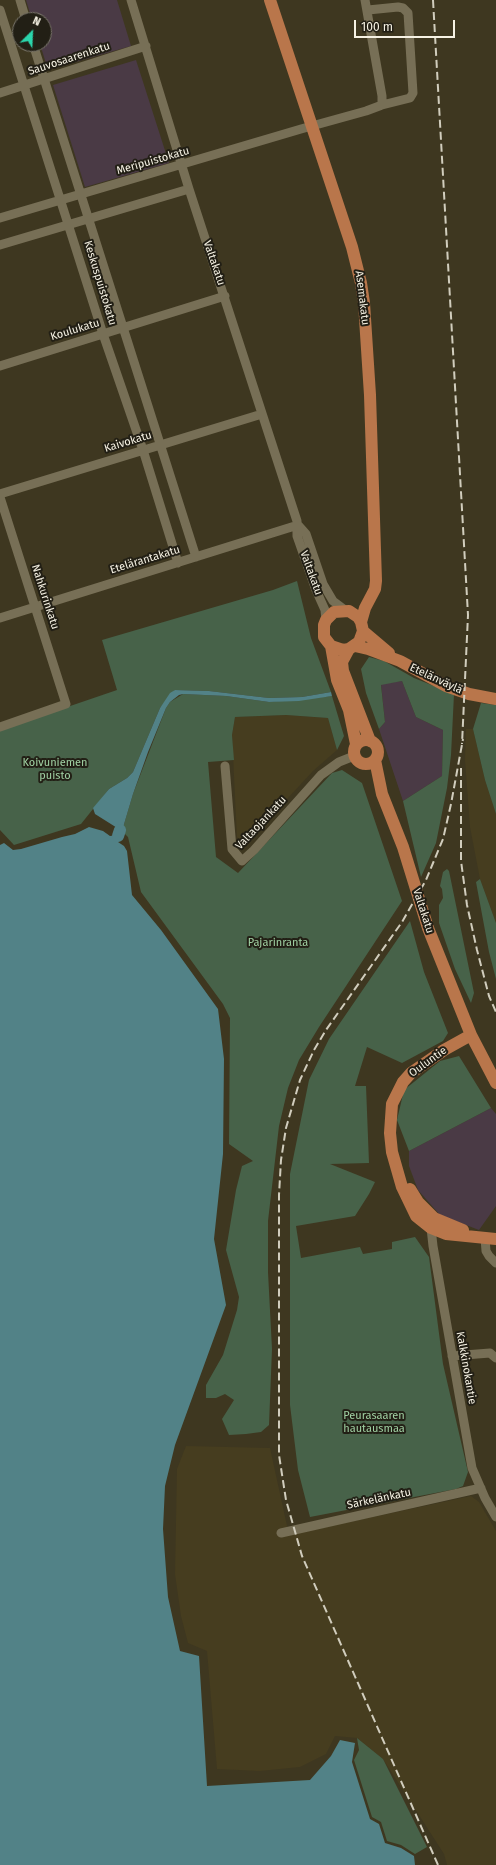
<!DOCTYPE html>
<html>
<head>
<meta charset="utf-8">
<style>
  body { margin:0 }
  #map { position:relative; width:496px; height:1865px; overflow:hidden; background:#3e3720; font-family:"Fira Sans",sans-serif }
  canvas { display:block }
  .north { position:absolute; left:12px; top:12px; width:40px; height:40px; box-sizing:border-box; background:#221f15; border:1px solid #777368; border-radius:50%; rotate:24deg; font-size:11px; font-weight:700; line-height:16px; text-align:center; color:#f6f2e4 }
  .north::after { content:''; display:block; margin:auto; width:14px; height:18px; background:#2bd5ac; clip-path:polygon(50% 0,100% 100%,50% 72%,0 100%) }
  .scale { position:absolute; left:354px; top:20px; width:101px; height:18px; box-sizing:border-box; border:2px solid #f6f2e4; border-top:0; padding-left:5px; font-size:12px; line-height:14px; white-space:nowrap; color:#f6f2e4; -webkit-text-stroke:3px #221f15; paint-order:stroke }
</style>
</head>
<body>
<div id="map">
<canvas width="496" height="1865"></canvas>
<div class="north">N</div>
<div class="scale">100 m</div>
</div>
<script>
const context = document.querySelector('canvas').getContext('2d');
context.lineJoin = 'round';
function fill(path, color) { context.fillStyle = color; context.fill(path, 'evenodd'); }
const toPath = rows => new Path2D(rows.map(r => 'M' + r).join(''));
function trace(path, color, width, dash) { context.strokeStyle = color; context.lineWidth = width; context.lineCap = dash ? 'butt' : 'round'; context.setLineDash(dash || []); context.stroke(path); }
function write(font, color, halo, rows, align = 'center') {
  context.font = font + ' "Fira Sans",sans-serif'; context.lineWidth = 4; context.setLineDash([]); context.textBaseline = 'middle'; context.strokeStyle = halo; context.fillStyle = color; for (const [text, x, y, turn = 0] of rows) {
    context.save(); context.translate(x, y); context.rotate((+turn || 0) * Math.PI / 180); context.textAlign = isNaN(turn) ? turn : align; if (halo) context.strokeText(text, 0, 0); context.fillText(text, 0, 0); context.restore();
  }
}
const commercial = toPath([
  [26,0,117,0,131,46,48,70,40,44,44,44,44,20,32,20],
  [136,60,169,163,85,187,53,85],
  [402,681,416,717,443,730,442,776,403,801,379,729,385,722,381,684],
  [491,1108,496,1114,496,1206,479,1230,440,1215,418,1190,409,1166,409,1151]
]);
const built = toPath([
  [286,715,328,718,337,750,313,771,248,841,242,842,237,837,232,735,235,717],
  [466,729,473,729,485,780,496,814,496,923,480,879,470,827,465,760],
  [186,1446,270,1448,289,1535,471,1496,479,1502,496,1531,496,1865,447,1865,444,1854,383,1759,357,1738,335,1736,326,1754,300,1767,260,1771,217,1769,207,1651,188,1643,181,1616,175,1574,177,1469]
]);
const green = toPath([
  [297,581,311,638,331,692,302,697,269,698,209,691,175,690,160,708,133,772,127,778,109,789,81,824,14,845,0,830,0,730,117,690,102,640,273,590],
  [369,657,384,661,414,678,454,694,451,755,447,788,436,843,421,877,403,801,442,776,443,730,416,717,402,681,381,685,385,722,379,729,366,693,361,669],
  [183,694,226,696,269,702,332,696,344,736,337,750,328,718,286,715,235,717,232,735,234,760,208,762,216,857,238,873,332,773,342,770,362,783,402,901,319,1027,299,1060,288,1088,279,1126,268,1221,268,1272,272,1349,269,1425,261,1432,246,1434,229,1435,222,1419,234,1400,225,1394,216,1398,206,1398,206,1385,223,1355,237,1310,239,1297,226,1250,236,1190,242,1166,253,1161,229,1144,230,1018,223,1004,141,892,128,837,122,831,133,794,166,708,170,702],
  [481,703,496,705,496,814,485,780,473,729],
  [447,869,449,871,474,993,471,1003,455,969,439,923,439,905,443,898,442,889,440,886,443,872],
  [480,879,496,923,496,979,489,952,476,882],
  [410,921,424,972,448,1033,443,1041,402,1063,367,1047,355,1086,366,1086,369,1163,330,1164,375,1182,369,1194,355,1216,296,1226,301,1258,360,1247,363,1254,392,1249,392,1242,415,1237,429,1257,443,1364,468,1472,463,1486,456,1489,310,1517,298,1470,290,1405,290,1174,309,1080,329,1039],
  [459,1056,491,1108,409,1151,397,1120,404,1090,440,1061],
  [357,1738,383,1759,427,1847,415,1854,401,1845,387,1841,381,1822,372,1817,354,1760,359,1750]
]);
const water = toPath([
  [175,690,209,691,269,698,302,697,331,692,332,696,299,701,269,702,226,696,183,694,179,695,170,702,166,708,148,752,133,794,122,831,95,814,93,808,109,789,127,778,133,772,160,708,170,693],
  [89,827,103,831,110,836,117,835,119,836,118,842,124,846,127,851,132,895,161,930,218,1009,224,1059,223,1154,214,1239,226,1305,175,1445,165,1486,163,1529,168,1597,180,1651,199,1656,207,1786,310,1780,331,1756,340,1740,355,1743,352,1762,370,1819,379,1824,385,1843,401,1848,414,1856,415,1865,0,1865,0,845,4,843,13,850,21,849,62,837,75,834]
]);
const river = toPath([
  [118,836,120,830]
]);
const minor = toPath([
  [20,0,26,20],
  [131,0,189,189,297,521,297,536,316,590,325,610,326,620],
  [365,0,382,96,382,105],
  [0,10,103,334,143,450,178,563],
  [33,44,196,557],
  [0,93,146,46],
  [0,218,301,129,366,111,382,105,410,98,413,93,408,13,403,8,398,7,368,10],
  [0,245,189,189],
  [0,366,225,296],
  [0,494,262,414],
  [0,497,66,704,0,727],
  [298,525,306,534,323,584,333,601,345,610],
  [0,618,298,525],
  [225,766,232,849,242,861,254,850,321,775,339,762,354,756],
  [432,1223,431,1228,433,1246,472,1468,485,1498,496,1517],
  [485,1238,486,1251,489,1256,496,1263],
  [452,1356,490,1353,496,1358],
  [281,1533,481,1488]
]);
const major = toPath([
  [270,0,352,247,361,283,364,303,370,395,376,581,375,589,365,608,361,622,363,631,359,642,349,649,343,650,331,646,324,637,324,625,326,620,334,612,349,611,358,617,361,622],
  [363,631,389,653],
  [331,646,337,680,349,710,356,744],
  [355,646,368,649,400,661,446,686,469,694,496,699],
  [349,649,342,662,343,671,370,741],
  '354 752a12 12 0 1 1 24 0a12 12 0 1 1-24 0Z',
  [375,760,382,794,403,847,428,928,471,1035,496,1083],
  [471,1035,444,1050,411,1073,403,1082,392,1104,390,1133,392,1152,402,1187,416,1216,431,1228,446,1234,496,1239],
  [410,1189,418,1202,434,1218,463,1230]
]);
const rail = toPath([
  [433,0,468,615,462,744],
  [461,768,461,861,467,905,477,950,489,996,496,1012],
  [438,1865,302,1556,286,1500,279,1455,279,1195,281,1160,286,1128,300,1080,314,1050,326,1030,402,922,426,880,443,839,451,804,463,739]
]);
const streetNames = [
  ["Sauvosaarenkatu",69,59,-18],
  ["Meripuistokatu",153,161,-16],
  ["Valtakatu",214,263,71],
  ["Keskuspuistokatu",100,283,73],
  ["Asemakatu",362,298,83],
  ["Koulukatu",75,330,-17],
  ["Kaivokatu",128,442,-17],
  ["Etelärantakatu",145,560,-17],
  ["Valtakatu",311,573,70],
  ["Nahkurinkatu",45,597,72],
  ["Etelänväylä",436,679,25],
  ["Valtaojankatu",261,823,-47],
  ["Valtakatu",423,911,72],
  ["Ouluntie",428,1062,-36],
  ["Kalkkinokantie",466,1368,80],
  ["Särkelänkatu",379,1499,-12]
];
const parkNames = [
  ["Koivuniemen",55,763],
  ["puisto",55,776],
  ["Pajarinranta",278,943],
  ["Peurasaaren",374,1416],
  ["hautausmaa",374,1429]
];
fill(commercial, '#4a3a45');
fill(built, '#463d1f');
fill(green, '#476249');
fill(water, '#528287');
trace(river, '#528287', 12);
trace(minor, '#776f56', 9);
trace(major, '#b9764b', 12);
trace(rail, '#d1cdbd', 2, [8, 4]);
write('11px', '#f6f2e4', '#221f15', streetNames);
write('11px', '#a1d2a4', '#221f15', parkNames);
</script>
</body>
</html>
